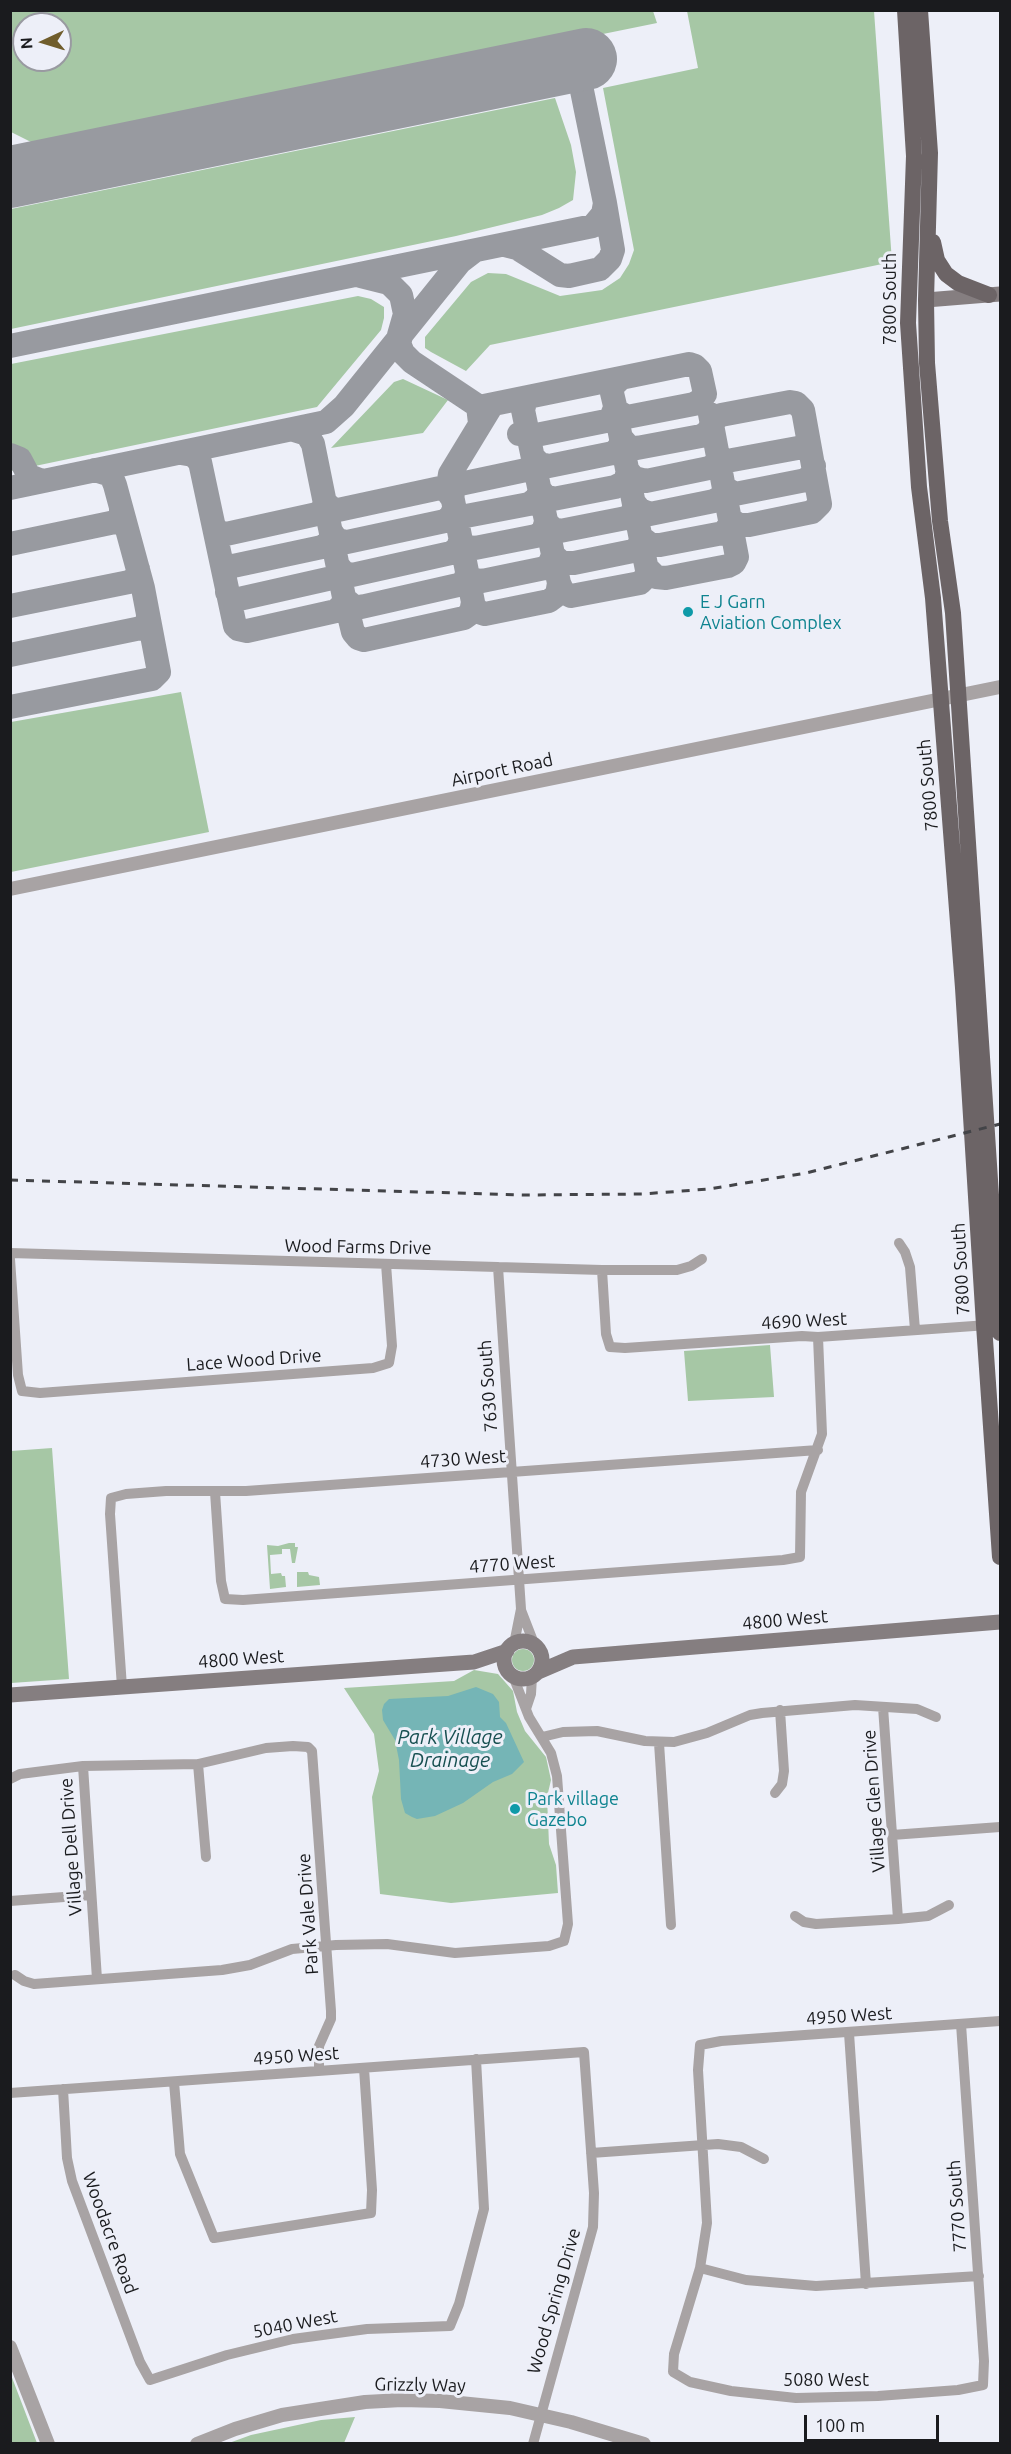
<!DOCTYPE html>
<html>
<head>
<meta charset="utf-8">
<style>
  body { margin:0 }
  #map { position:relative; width:1011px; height:2454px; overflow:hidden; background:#edeff8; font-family:Ubuntu,sans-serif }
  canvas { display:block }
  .frame { position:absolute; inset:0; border:12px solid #1a1b1e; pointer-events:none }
  .north { position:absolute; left:12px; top:12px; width:60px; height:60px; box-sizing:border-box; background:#edeff8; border:2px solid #999aa1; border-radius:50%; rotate:266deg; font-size:16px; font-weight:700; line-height:24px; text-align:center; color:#1a1b1e }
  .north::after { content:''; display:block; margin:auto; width:21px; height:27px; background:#705d2c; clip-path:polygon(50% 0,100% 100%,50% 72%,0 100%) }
  .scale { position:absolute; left:804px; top:2415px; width:135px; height:27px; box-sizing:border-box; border:3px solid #1a1b1e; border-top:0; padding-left:8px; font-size:18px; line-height:21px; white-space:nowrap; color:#1a1b1e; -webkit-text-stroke:4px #edeff8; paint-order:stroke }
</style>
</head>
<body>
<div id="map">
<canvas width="1011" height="2454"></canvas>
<div class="frame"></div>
<div class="north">N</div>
<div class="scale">100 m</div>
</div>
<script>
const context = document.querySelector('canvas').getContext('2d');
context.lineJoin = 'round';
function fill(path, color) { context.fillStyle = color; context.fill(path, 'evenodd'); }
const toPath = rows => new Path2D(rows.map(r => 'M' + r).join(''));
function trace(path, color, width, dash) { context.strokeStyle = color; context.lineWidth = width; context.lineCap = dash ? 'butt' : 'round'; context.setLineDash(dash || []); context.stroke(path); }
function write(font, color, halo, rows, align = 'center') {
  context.font = font + ' Ubuntu,sans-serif'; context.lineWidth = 6; context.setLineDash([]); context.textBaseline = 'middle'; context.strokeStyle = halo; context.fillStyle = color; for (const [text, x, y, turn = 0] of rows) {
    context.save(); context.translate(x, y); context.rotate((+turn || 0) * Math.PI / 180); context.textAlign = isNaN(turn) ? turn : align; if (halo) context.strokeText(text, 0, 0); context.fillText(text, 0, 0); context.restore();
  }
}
const green = toPath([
  [653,11,657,23,43,148,11,132,11,11],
  [24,24,60,24,60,60,24,60],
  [687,11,874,11,892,262,490,345,466,371,431,352,425,348,425,337,471,282,488,273,506,274,560,296,602,290,620,278,629,264,634,250,603,88,698,68],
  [555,98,571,145,576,172,573,200,559,208,542,215,456,236,11,329,11,209],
  [358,296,371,299,384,307,384,318,381,330,317,407,11,471,11,364],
  [403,379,448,400,423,433,331,448,394,382],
  [181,692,209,832,11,872,11,722],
  [770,1345,774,1397,688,1401,684,1351],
  [52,1448,69,1679,11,1683,11,1451],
  [289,1543,295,1543,295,1547,298,1547,295,1563,292,1563,290,1549,282,1549,282,1554,270,1555,271,1574,281,1573,282,1576,285,1576,286,1587,270,1589,267,1545,278,1546],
  [297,1572,308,1572,309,1575,319,1577,320,1585,297,1587],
  '512 1660a11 11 0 1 1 22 0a11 11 0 1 1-22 0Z',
  [474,1670,498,1674,513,1691,517,1712,525,1731,546,1757,551,1780,547,1797,549,1844,556,1865,558,1893,451,1903,380,1894,372,1797,379,1771,374,1734,344,1688,454,1681],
  [10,2375,11,2375,37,2443,11,2443],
  [355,2417,344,2443,229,2443,251,2435,321,2420]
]);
const water = toPath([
  [476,1687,493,1694,499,1702,500,1717,506,1723,524,1762,512,1774,493,1782,463,1803,435,1816,417,1819,412,1817,405,1813,401,1799,399,1760,395,1740,383,1720,382,1710,384,1704,389,1699,448,1696]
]);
const taxiway = toPath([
  [505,245,517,248,560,275,569,276,600,269,610,259,613,250,605,203],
  [361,276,389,283,401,295,405,314,399,335],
  [402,333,399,343,403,353,412,362,478,406,480,423],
  [10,346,593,226,603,214,605,203,579,76,572,67,557,65],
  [529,397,525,402,523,410,559,583,563,592,571,596,640,583,648,575,615,408],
  [479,407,689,364,695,366,700,371,705,394,701,400,694,404,627,417,616,410,612,393,613,386,620,379],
  [519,434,531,436,606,421,611,418,615,408],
  [181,453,193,455,200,462,235,626,238,629,247,631,336,611,345,602,313,444,307,434,294,430],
  [10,455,20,459,29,476,42,481],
  [533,457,540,464,549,466,613,453,619,448,622,439],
  [628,471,634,478,646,481,709,468,716,464,718,457,727,461,803,447,811,454],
  [10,488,326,422,344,406,460,262,473,252],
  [452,498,454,489,460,484,526,470,532,465,533,457],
  [635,504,640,510,650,514,714,501,721,497,725,488,735,494,806,480,812,474,814,466],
  [214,526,218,532,226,534,317,514,323,509,325,502,332,509,338,510,440,488,447,491,452,498],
  [332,533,337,540,347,542,445,521,451,516,454,509,460,515,466,516,529,504,537,498,540,490,545,496,553,499,615,487,625,482,628,471],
  [10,544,115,522,121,518,121,508],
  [221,560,226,565,233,566,322,547,331,541,332,533],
  [648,569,656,577,666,578,728,566,734,563,737,557,710,414],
  [227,592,233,598,239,599,332,578,337,574,339,567,344,573,352,575,451,553,458,548,460,541,467,547,475,548,536,536,543,532,546,522,553,529,560,531,626,518,632,514,635,504],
  [345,599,353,606,361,607,458,585,464,582,467,574,474,580,482,581,545,568,550,563,553,555,562,563,574,563,633,551,638,547,642,538,651,545,660,545,723,533,729,526,731,520,739,525,749,525,812,512,820,504,803,410,796,403,790,402,721,415,715,419,707,433,701,436,637,448,629,447,622,439],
  [345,599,353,632,358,638,364,640,464,618,471,613,473,602,449,480,450,474,492,405],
  [473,605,479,612,485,614,549,601,557,595,559,583],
  [10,606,129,582,136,578,138,569],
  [10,655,141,628,147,623,148,616],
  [10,707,152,679,159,672,143,588,115,485,111,475,95,470]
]);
const runway = toPath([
  [10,177,586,59]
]);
const minor = toPath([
  [899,1243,905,1252,910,1267,915,1330],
  [10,1253,602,1270,677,1270,691,1266,702,1259],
  [10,1259,18,1375,22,1391,40,1393,373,1368,389,1363,392,1346,386,1264],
  [498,1267,521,1609,514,1644],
  [602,1270,606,1334,610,1347,625,1348,802,1336,818,1337,988,1325],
  [215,1492,221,1581,225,1599,243,1600,783,1560,800,1557,801,1492,822,1434,818,1337],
  [521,1610,535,1646],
  [122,1687,110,1514,111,1498,126,1494,166,1491,246,1491,818,1450],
  [883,1707,898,1919],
  [526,1709,531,1694,532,1677],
  [542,1737,563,1732,597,1731,645,1741,674,1742,707,1733,750,1715,762,1713,855,1705,917,1709,936,1717],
  [659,1743,671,1925],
  [198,1764,206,1857],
  [83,1766,97,1979],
  [10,1779,20,1774,83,1766,198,1764,266,1748,293,1746,308,1747,312,1751,331,2011,331,2019,319,2046,319,2071],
  [775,1793,782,1784,784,1771,780,1710],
  [892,1835,1000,1827],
  [10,1901,91,1895],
  [795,1916,804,1922,816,1924,898,1919,928,1916,949,1905],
  [15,1975,24,1981,34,1984,222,1970,250,1965,292,1949,336,1945,387,1944,455,1953,549,1946,564,1941,568,1924,557,1776,551,1753,529,1717,513,1676],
  [961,2024,984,2361,983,2385,958,2390,878,2396,796,2398,731,2391,690,2382,673,2372,674,2354,700,2268,707,2223,698,2070,700,2045,721,2041,1000,2021],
  [849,2033,866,2284],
  [174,2082,180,2154,214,2238,371,2213,372,2190,364,2068],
  [63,2089,67,2158,72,2181,140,2362,150,2380,227,2355,293,2339,367,2329,450,2326,459,2304,484,2209,476,2059],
  [10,2093,584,2052,594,2193,593,2227,533,2444],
  [591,2153,718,2144,741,2147,764,2159],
  [700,2268,746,2280,816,2286,979,2276]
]);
const tertiary = toPath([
  [10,889,1000,687],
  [10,2347,48,2444],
  [197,2444,235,2429,282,2415,365,2402,402,2400,440,2401,510,2408,571,2422,644,2444]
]);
const secondary = toPath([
  [926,300,1000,294],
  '504 1660a19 19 0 1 1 38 0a19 19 0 1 1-38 0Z',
  [538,1672,573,1657,1000,1622],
  [10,1695,474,1662,507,1651]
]);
const primary = toPath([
  [905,10,914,156,908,323,919,487,933,598,963,988,984,1325,1000,1557],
  [920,10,930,153,926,300,927,363,940,521,953,613,1000,1333],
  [933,242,937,260,946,274,958,283,989,295]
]);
const rail = toPath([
  [10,1180,524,1195,642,1194,709,1189,806,1173,1000,1124]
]);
const markers = [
  [688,612,6,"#0f9aa8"],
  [515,1809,6,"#0f9aa8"]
];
const streetNames = [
  ["7800 South",890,299,-90],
  ["Airport Road",502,770,-12],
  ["7800 South",928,785,-95],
  ["Wood Farms Drive",358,1247,1],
  ["7800 South",961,1269,-93],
  ["4690 West",804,1321,-3],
  ["Lace Wood Drive",254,1360,-4],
  ["7630 South",488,1386,-94],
  ["4730 West",463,1459,-4],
  ["4770 West",512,1564,-4],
  ["4800 West",785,1620,-5],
  ["4800 West",241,1659,-4],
  ["Village Glen Drive",874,1801,-94],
  ["Village Dell Drive",71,1847,-94],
  ["Park Vale Drive",308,1914,-94],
  ["4950 West",849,2016,-4],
  ["4950 West",296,2056,-4],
  ["7770 South",957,2206,-94],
  ["Woodacre Road",110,2233,70],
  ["Wood Spring Drive",554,2301,-74],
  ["5040 West",295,2324,-11],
  ["5080 West",826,2380],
  ["Grizzly Way",420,2385,1]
];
const cultureNames = [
  ["E J Garn",700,602],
  ["Aviation Complex",700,623],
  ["Park village",527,1799],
  ["Gazebo",527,1820]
];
const waterNames = [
  ["Park Village",450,1737],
  ["Drainage",450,1760]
];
fill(green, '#a6c7a5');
fill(water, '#75b5b6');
trace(taxiway, '#989aa0', 24);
trace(runway, '#989aa0', 62);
trace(minor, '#a8a3a4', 10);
trace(tertiary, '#a8a3a4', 14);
trace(secondary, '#857e80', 15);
trace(primary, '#6c6466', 16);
trace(rail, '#434448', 3, [8, 8]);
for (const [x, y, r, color] of markers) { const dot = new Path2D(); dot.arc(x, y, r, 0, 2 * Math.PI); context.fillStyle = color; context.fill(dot); trace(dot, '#edeff8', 2); }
write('18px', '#1a1b1e', '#edeff8', streetNames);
write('18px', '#0d838f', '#edeff8', cultureNames, 'left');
write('italic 20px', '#174f51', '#edeff8', waterNames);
</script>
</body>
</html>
